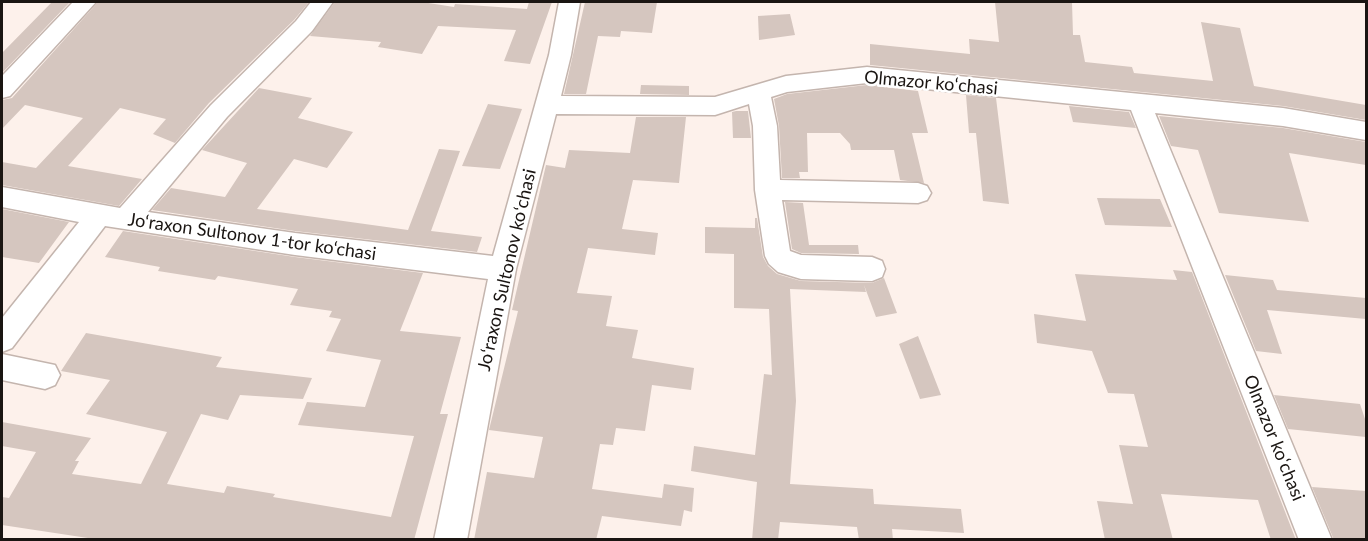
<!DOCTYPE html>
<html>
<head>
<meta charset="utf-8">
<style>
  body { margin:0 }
  #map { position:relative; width:1368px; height:541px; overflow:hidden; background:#fdf1eb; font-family:Lato,sans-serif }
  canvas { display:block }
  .frame { position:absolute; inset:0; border:3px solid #1a1512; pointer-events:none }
</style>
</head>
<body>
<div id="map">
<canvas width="1368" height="541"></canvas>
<div class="frame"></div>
</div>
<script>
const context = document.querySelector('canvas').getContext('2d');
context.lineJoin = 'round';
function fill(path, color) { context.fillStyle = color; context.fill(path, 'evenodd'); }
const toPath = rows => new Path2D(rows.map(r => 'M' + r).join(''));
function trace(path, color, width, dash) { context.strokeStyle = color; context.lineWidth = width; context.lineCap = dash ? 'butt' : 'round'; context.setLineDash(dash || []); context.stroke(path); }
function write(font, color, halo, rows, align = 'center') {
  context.font = font + ' Lato,sans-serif'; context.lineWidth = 5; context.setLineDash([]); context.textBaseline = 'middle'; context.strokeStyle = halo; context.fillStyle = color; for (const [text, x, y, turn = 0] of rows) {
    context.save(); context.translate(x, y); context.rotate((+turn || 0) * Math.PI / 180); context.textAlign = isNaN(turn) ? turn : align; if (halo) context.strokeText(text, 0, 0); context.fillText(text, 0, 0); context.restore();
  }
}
const building = toPath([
  [52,2,70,2,2,73,2,53],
  [98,2,309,2,294,20,209,103,175,143,153,134,166,119,120,108,68,166,142,179,119,206,2,185,2,162,36,168,83,118,25,105,2,129,2,100,12,98],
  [335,2,422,2,454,7,455,4,527,9,529,2,552,2,530,64,504,61,516,30,438,26,422,54,378,47,381,42,310,36],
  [585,2,657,2,652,33,621,31,620,37,598,36,586,94,564,94],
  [995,2,1072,2,1073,35,1080,35,1085,62,1132,67,1134,73,1213,81,1201,22,1240,28,1254,86,1366,105,1366,120,1283,106,870,65,870,44,970,54,969,39,999,42],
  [790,14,795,35,759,40,758,16],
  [641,85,689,86,689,95,640,94],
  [867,85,918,91,928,133,912,133,924,183,900,180,894,150,851,150,850,144,840,133,807,133,808,172,799,172,800,178,782,178,779,126,774,99,787,94],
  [259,88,312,98,298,118,353,132,327,168,294,159,257,209,408,230,439,149,460,151,431,231,482,237,477,252,295,231,152,210,171,188,225,197,247,163,202,150],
  [966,95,996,98,1009,204,983,201,976,133,969,133],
  [488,104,522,109,500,169,462,166],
  [1069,106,1129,112,1136,128,1073,122],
  [736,111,748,111,751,138,733,138,732,112],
  [1159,116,1283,128,1366,142,1366,165,1289,153,1309,222,1219,213,1198,150,1171,146],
  [636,117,686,117,679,183,633,180,622,229,658,233,655,255,588,248,577,293,612,296,606,326,638,330,632,358,694,368,691,390,652,385,645,431,616,428,613,445,600,444,592,489,662,498,664,484,694,488,692,512,684,510,681,526,602,516,596,540,474,540,487,472,534,478,543,437,489,430,518,311,512,310,546,165,565,168,569,150,630,153],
  [1097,198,1160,199,1172,227,1105,225],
  [785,202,803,203,809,245,858,245,859,254,801,253,792,249],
  [2,209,69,222,39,263,2,257],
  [755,218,757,218,763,257,768,266,777,274,801,281,872,283,884,278,897,313,876,317,864,285,866,292,790,289,796,401,790,484,873,489,874,504,961,509,964,533,892,529,893,540,859,540,857,527,780,522,778,540,752,540,757,482,691,471,694,446,755,455,764,374,772,375,769,309,734,308,734,254,705,253,705,227,755,228],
  [123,231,295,257,423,273,400,331,461,337,440,414,448,414,414,540,101,540,2,525,2,497,9,498,36,452,2,446,2,422,91,438,75,461,79,461,72,474,141,484,167,432,86,414,110,380,61,371,86,333,222,357,216,367,312,378,303,399,240,395,228,420,201,414,167,484,224,493,227,486,275,494,273,497,391,517,414,436,298,425,307,402,365,407,381,360,326,351,341,319,329,317,332,311,290,305,298,289,218,276,215,280,158,271,160,267,105,257],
  [1173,270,1192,272,1296,540,1271,540,1258,500,1161,494,1173,540,1105,540,1097,501,1133,504,1119,445,1148,447,1134,394,1108,393,1092,351,1037,343,1034,314,1086,321,1075,274,1177,280],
  [1225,275,1273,280,1277,290,1366,298,1366,319,1267,310,1282,354,1256,351],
  [918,336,941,395,920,399,899,344],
  [1274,395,1360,404,1366,422,1366,437,1288,429],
  [1312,487,1366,491,1366,540,1334,540]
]);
const minor = toPath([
  [73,2,96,2,10,96,2,98,2,76,73,2],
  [311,2,333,2,312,31,227,117,148,212,295,233,493,256,549,55,559,2,580,2,571,55,561,96,715,97,786,76,867,67,1283,108,1366,122,1366,140,1283,126,1155,113,1332,540,1299,540,1131,110,867,83,787,92,771,97,777,126,780,180,918,183,927,186,931,193,927,200,918,203,782,200,790,251,801,255,872,257,882,261,885,269,882,277,872,281,801,279,778,272,769,264,765,256,755,190,753,126,749,104,715,115,556,114,516,269,467,540,434,540,488,279,295,255,105,226,12,348,2,352,2,318,79,222,2,207,2,187,120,208,211,105,296,21,311,2],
  [2,354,55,365,60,375,55,385,45,389,2,380,2,354]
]);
const streetNames = [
  ["Olmazor koʻchasi",931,83,5],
  ["Jo‘raxon Sultonov 1-tor ko‘chasi",252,237,8],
  ["Joʻraxon Sultonov koʻchasi",507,270,-77],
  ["Olmazor koʻchasi",1274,438,68]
];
fill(building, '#d5c6bf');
trace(minor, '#c4b5ae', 3);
fill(minor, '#fff');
write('18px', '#1a1512', '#fff', streetNames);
</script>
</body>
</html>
